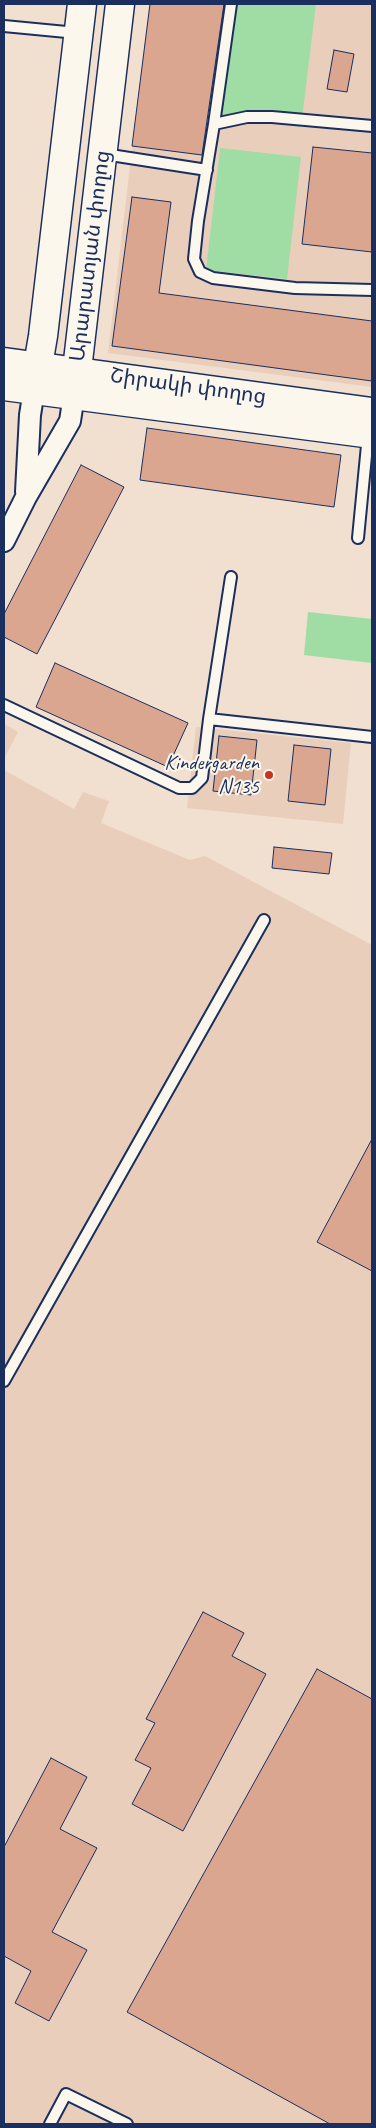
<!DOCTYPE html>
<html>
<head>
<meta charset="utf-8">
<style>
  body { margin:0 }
  #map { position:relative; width:376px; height:2128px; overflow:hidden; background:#f1dfd0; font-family:Caveat,sans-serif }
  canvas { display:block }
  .frame { position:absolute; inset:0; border:5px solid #1b2f5e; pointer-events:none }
</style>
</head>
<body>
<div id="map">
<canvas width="376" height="2128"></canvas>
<div class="frame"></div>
</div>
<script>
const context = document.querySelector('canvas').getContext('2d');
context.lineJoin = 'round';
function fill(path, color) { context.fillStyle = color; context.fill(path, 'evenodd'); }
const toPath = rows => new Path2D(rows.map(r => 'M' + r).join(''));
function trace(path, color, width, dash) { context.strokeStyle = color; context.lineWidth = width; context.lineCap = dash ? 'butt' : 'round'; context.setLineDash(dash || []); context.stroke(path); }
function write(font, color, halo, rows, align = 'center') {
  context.font = font + ' Caveat,"Noto Sans Armenian",sans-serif'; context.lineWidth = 4; context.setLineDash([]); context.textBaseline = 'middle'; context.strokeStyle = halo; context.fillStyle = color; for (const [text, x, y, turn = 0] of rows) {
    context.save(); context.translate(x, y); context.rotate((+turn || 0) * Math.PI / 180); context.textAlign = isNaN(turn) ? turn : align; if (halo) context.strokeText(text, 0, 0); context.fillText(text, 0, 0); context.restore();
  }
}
const built = toPath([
  [149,4,372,4,372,387,108,353],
  [4,724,18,732,4,759],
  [196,727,351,743,343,824,187,808],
  [4,770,74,809,83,792,109,801,101,823,190,860,205,856,372,945,372,2124,4,2124]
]);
const green = toPath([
  [234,4,316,4,301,127,220,117],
  [220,148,301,157,287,279,206,270],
  [308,612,372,619,372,663,304,655]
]);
const building = toPath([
  [150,4,224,4,202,155,132,146,150,4],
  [334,50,354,54,347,92,327,89,334,50],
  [313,147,372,153,372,252,302,244,313,147],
  [132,197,171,202,159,293,372,321,372,381,112,346,132,197],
  [147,428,341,455,334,507,140,480,147,428],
  [81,465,124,487,37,654,4,637,4,614,81,465],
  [55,663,188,723,168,767,36,707,55,663],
  [219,736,257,740,251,795,213,791,219,736],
  [294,745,331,749,325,805,288,801,294,745],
  [274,847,332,853,329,874,272,868,274,847],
  [372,1139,372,1271,317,1242,372,1139],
  [203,1612,244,1633,232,1656,266,1674,183,1831,132,1804,151,1768,135,1760,155,1723,146,1719,203,1612],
  [317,1669,372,1699,372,2124,330,2124,127,2012,317,1669],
  [51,1758,87,1777,60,1829,97,1848,52,1932,87,1950,49,2021,15,2003,31,1971,4,1956,4,1847,51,1758]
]);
const service = toPath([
  [4,26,77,33],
  [214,124,231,4],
  [372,126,272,117,247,117,214,124,198,221,194,259,200,272,213,278,295,288,372,290],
  [104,154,207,170],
  [358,538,368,435],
  [4,705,179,788,192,788,202,778,209,719,231,577],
  [209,719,372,737],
  [4,1381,264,920],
  [50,2124,66,2094,127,2124]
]);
const minor = toPath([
  [26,492,30,415,34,390],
  [4,541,26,497,70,421,74,395]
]);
const primary = toPath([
  [34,389,43,336,82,4],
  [74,395,120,4]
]);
const trunk = toPath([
  [4,362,372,412],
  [4,386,372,434]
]);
const markers = [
  [269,775,5,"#c8321e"]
];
const streetNames = [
  ["Արարատյան փողոց",91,256,-83],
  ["Շիրակի փողոց",188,387,8]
];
const poiNames = [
  ["Kindergarden",259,763],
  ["N135",259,787]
];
fill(built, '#eacebc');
fill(green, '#9fdda5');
fill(building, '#daa68f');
trace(building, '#1b2f5e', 1);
trace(service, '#1b2f5e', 14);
trace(minor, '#1b2f5e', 24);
trace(primary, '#1b2f5e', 31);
trace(trunk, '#1b2f5e', 31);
trace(service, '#fbf7ec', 10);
trace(minor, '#fbf7ec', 20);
trace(primary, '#fbf7ec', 28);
trace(trunk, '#fbf7ec', 28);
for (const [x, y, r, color] of markers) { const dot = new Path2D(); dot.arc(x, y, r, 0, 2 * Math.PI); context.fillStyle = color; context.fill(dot); trace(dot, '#fbf7ec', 2); }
write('21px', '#1b2f5e', '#fbf7ec', streetNames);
write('21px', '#1b2f5e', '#fbf7ec', poiNames, 'right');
</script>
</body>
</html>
